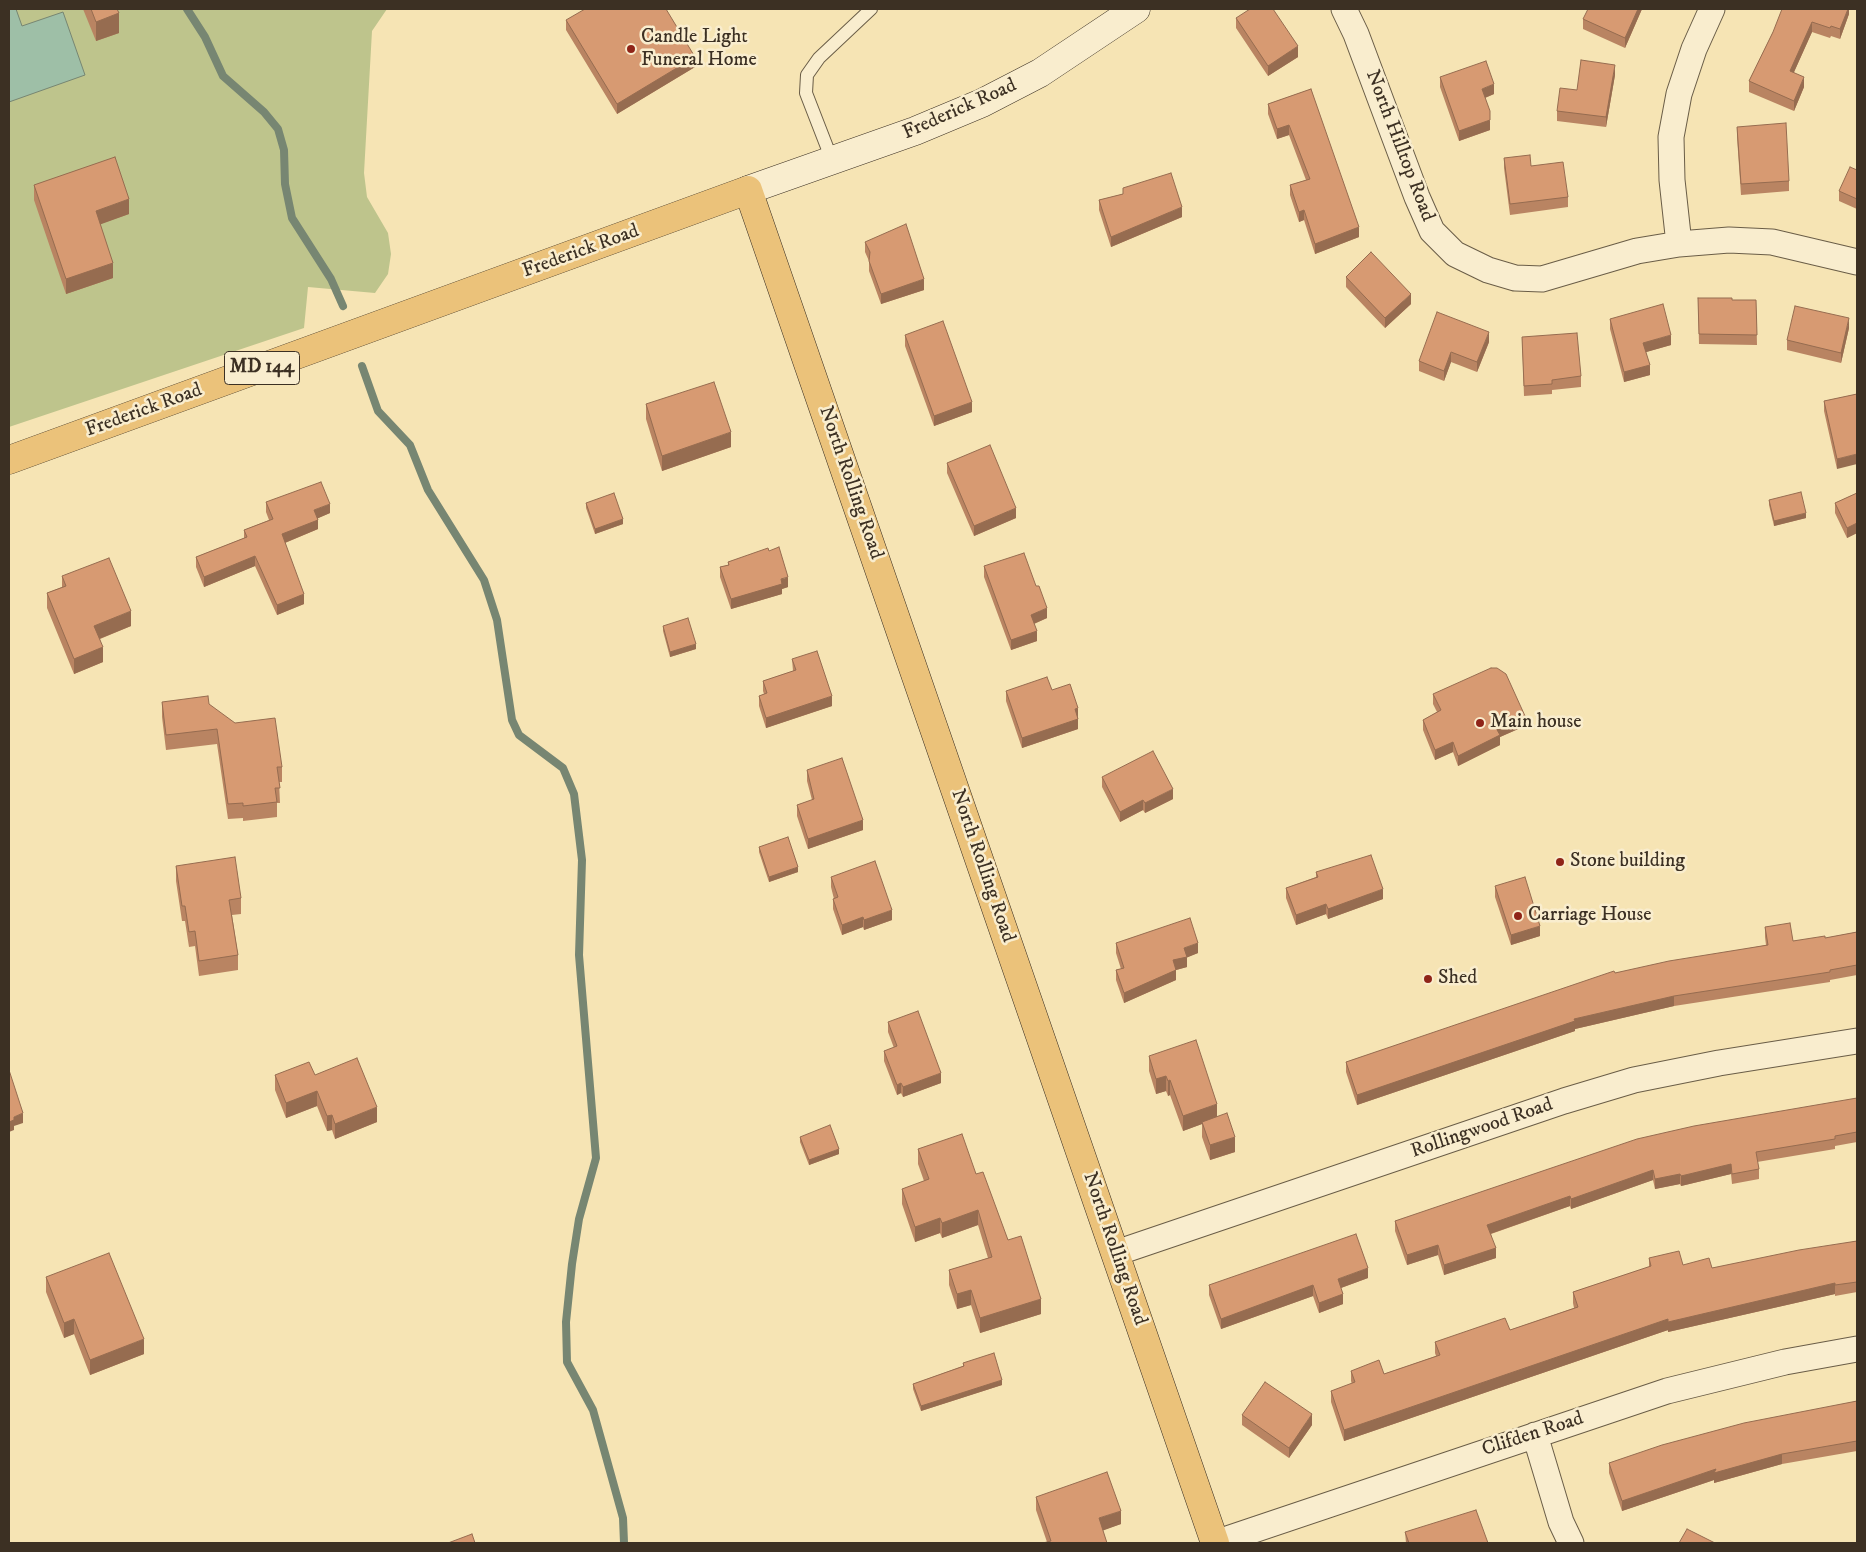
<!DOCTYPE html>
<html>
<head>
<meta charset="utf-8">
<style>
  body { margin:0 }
  #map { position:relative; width:1866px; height:1552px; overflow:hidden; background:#f6e4b4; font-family:"IM FELL DW Pica",serif }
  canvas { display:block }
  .frame { position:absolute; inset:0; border:10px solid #3c3023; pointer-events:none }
</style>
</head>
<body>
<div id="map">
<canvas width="1866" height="1552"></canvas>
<div class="frame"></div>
</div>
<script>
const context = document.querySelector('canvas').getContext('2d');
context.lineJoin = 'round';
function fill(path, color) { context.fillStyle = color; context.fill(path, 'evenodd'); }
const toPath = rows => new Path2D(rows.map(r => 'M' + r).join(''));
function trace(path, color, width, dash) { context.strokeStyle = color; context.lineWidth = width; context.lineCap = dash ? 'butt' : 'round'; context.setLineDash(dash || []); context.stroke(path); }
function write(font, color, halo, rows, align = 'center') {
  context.font = font + ' "IM FELL DW Pica",serif'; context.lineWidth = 5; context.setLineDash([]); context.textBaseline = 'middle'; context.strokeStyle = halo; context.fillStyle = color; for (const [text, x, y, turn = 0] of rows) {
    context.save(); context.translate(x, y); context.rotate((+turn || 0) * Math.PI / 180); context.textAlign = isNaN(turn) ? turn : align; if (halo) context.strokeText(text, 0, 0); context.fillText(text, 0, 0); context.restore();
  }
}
const green = toPath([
  [9,9,387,9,372,31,364,173,367,197,388,233,391,254,388,274,375,293,308,287,304,328,9,427]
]);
const water = toPath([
  [9,9,16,9,22,26,63,12,85,75,9,102,9,9]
]);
const stream = toPath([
  [187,9,205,37,223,76,264,112,278,129,284,150,285,184,292,218,331,279,343,306],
  [362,366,378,411,410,445,428,490,484,580,497,620,512,720,519,735,563,768,574,794,582,860,579,955,596,1158,579,1219,572,1264,566,1322,567,1362,593,1410,623,1518,624,1543]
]);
const service = toPath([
  [832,160,806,93,807,75,819,58,871,9]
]);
const minor = toPath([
  [1344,9,1356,34,1417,197,1432,231,1455,254,1488,270,1515,278,1542,279,1637,251,1679,244,1729,240,1772,242,1857,262],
  [1679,244,1672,180,1671,137,1679,94,1694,49,1712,9],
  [1116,1253,1564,1101,1634,1080,1719,1063,1857,1041],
  [1535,1435,1561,1522,1571,1543],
  [1215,1543,1667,1391,1785,1362,1857,1349]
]);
const secondary = toPath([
  [748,190,915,131,982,103,1040,73,1136,9]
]);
const primary = toPath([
  [9,460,748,190,1215,1543]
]);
const wall = toPath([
  [83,9,117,9,119,33,96,41],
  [1642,9,1625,48,1583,29,1583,19],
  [1849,9,1849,14,1840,39,1831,36,1830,38,1812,32,1794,72,1804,87,1794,111,1749,92,1749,81,1773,32],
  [1236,18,1298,57,1268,76,1236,28],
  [566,20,695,67,617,114,566,30],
  [1615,75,1606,127,1557,121,1557,111,1577,90],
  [1440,77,1494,94,1485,98,1490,130,1459,141,1440,87],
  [1311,89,1359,237,1315,254,1304,220,1299,222,1290,195,1290,185,1306,180,1289,135,1277,139,1268,114,1268,104],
  [1737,127,1789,181,1789,191,1741,195,1737,137],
  [1504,158,1568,197,1568,207,1510,215,1504,168],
  [1857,170,1857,209,1839,201,1839,191],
  [34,185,129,214,100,224,113,278,66,294,34,200],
  [1123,194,1182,217,1111,247,1099,210,1099,200],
  [865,242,924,290,881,304,869,271,869,261,865,252],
  [1346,277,1411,304,1385,328,1346,287],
  [1698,298,1732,300,1756,300,1757,345,1699,344],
  [1610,319,1671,345,1646,352,1650,375,1624,382,1610,329],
  [1849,328,1841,363,1787,350,1787,340],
  [905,335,972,412,934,426,905,346],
  [1522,337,1581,376,1581,387,1552,390,1552,394,1524,396],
  [1489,342,1477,372,1451,362,1444,381,1419,371,1419,361],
  [1857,394,1837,469,1824,411,1824,401],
  [646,404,731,447,662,471,646,419],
  [947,463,1016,518,974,536,947,473],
  [1857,493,1857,533,1847,538,1835,513,1835,503],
  [1769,500,1806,518,1774,526,1769,505],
  [266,502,330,513,318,518,318,529,285,543,304,604,277,615,255,566,204,587,196,567,196,557,244,538,244,530,269,520,266,512],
  [586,503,623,524,595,534,586,508],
  [769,551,788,587,782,589,782,594,731,609,720,577,720,567,728,565,728,562],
  [984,566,1047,618,1034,624,1037,641,1011,650,984,577],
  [62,576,131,626,100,639,103,662,74,674,47,608,47,593,62,587],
  [663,626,696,649,670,657,663,631],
  [792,659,832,706,766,728,759,706,759,696,764,694,763,691,763,681,793,671],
  [1052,690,1078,718,1078,729,1022,748,1006,701,1006,691],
  [1433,694,1525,726,1500,737,1500,745,1458,766,1453,752,1435,760,1423,730,1423,720,1437,712,1433,704],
  [162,702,209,704,282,767,282,782,279,782,280,803,277,803,277,817,243,821,243,818,228,819,217,744,166,750,162,717],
  [807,770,863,830,808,849,797,816,797,805,812,800,807,781],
  [1102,777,1173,799,1145,813,1143,810,1120,822,1102,787],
  [759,847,798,872,769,882,759,852],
  [176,866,241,898,241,914,232,915,238,955,238,970,199,976,195,946,189,947,185,921,182,921,176,881],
  [1316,872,1383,899,1328,919,1326,914,1296,925,1286,898,1286,888,1316,877],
  [831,877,892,920,864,930,863,927,842,935,833,909,833,899,834,899,831,887],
  [1495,886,1540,936,1511,945,1495,897],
  [1765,927,1793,941,1825,938,1857,932,1857,975,1830,980,1830,982,1674,1006,1575,1029,1575,1031,1357,1105,1346,1072,1346,1062,1615,973,1766,945,1765,937],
  [1116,943,1198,953,1187,957,1187,967,1176,970,1176,980,1124,1003,1116,980,1116,970,1121,969,1116,953],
  [888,1022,941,1083,903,1097,901,1093,897,1095,884,1061,884,1051,894,1048,888,1032],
  [1149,1056,1217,1116,1235,1152,1210,1160,1202,1137,1202,1124,1183,1131,1170,1095,1168,1096,1166,1091,1156,1094,1149,1071],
  [275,1075,315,1075,377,1122,335,1139,332,1130,327,1131,317,1106,286,1118,275,1090],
  [1857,1098,1857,1142,1835,1146,1835,1149,1757,1162,1759,1169,1759,1179,1732,1184,1731,1174,1681,1186,1680,1184,1655,1189,1653,1180,1571,1209,1570,1206,1491,1234,1496,1258,1444,1275,1438,1255,1407,1265,1395,1231,1395,1221],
  [800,1137,839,1154,809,1165,800,1142],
  [918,1149,976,1174,1008,1240,1041,1314,980,1333,971,1305,957,1309,949,1285,949,1270,988,1258,978,1225,942,1238,940,1233,915,1242,902,1204,902,1189,924,1181,918,1164],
  [1857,1241,1857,1292,1835,1296,1835,1294,1668,1332,1668,1330,1344,1441,1331,1402,1331,1391,1352,1384,1351,1381,1351,1371,1384,1374,1436,1356,1435,1353,1435,1342,1510,1330,1574,1308,1573,1303,1573,1292,1649,1267,1649,1258,1683,1265,1712,1268],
  [46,1277,144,1354,90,1375,74,1334,64,1338,46,1292],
  [1368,1278,1341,1288,1343,1304,1319,1313,1313,1296,1221,1329,1209,1295,1209,1285],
  [963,1363,1002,1385,921,1411,913,1389,913,1384,963,1366],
  [1857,1401,1857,1451,1782,1464,1714,1483,1714,1480,1622,1511,1609,1473,1609,1463],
  [1242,1415,1312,1425,1289,1458,1242,1425],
  [1036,1497,1121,1524,1103,1530,1047,1542,1036,1510],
  [1405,1532,1488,1543,1406,1543]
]);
const shadedWall = toPath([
  [1638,9,1642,9,1625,48,1625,38],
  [1848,9,1849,9,1849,14,1840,39,1840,29],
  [119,13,119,33,96,41,96,22],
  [1812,22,1812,32,1790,81,1790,71],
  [1298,46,1298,57,1268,76,1268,66],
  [695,57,695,67,617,114,617,104],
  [1615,65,1615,75,1606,127,1606,117],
  [1804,77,1804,87,1794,111,1794,101],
  [1494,84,1494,94,1482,99,1482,89],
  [1490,120,1490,130,1459,141,1459,131],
  [1289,125,1289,135,1277,139,1277,129],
  [129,199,129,214,96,226,96,211],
  [1182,207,1182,217,1111,247,1111,237],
  [1304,210,1304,220,1299,222,1299,212],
  [1359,227,1359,237,1315,254,1315,244],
  [113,263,113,278,66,294,66,279],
  [924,279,924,290,881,304,881,294],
  [1411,294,1411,304,1385,328,1385,318],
  [1849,318,1849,328,1841,363,1841,353],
  [1489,332,1489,342,1477,372,1477,362],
  [1671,335,1671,345,1643,353,1643,343],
  [1451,352,1451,362,1444,381,1444,371],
  [1650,365,1650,375,1624,382,1624,372],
  [972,402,972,412,934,426,934,416],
  [731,432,731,447,662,471,662,456],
  [1857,454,1857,464,1837,469,1837,459],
  [330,504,330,513,314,520,314,510],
  [1016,508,1016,518,974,536,974,526],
  [1806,513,1806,518,1774,526,1774,521],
  [623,519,623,524,595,534,595,529],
  [318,520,318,529,282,544,282,534],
  [1857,523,1857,533,1847,538,1847,528],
  [255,556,255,566,204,587,204,577],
  [788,577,788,587,782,589,782,594,731,609,731,599],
  [304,594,304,604,277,615,277,605],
  [1047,608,1047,618,1031,625,1031,615],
  [131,611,131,626,94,641,94,626],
  [1037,631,1037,641,1011,650,1011,640],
  [696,644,696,649,670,657,670,652],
  [103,647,103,662,74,674,74,659],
  [832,696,832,706,766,728,766,718],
  [1078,708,1078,718,1075,719,1075,709],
  [1525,716,1525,726,1500,737,1500,745,1458,766,1458,756,1496,728],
  [1078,719,1078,729,1022,748,1022,738],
  [1453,742,1453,752,1435,760,1435,750],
  [1173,789,1173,799,1145,813,1145,803],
  [1143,800,1143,810,1120,822,1120,812],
  [863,820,863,830,808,849,808,839],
  [798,867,798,872,769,882,769,877],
  [1383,889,1383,899,1328,919,1328,909],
  [1326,904,1326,914,1296,925,1296,915],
  [892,910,892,920,864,930,864,920],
  [863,917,863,927,842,935,842,925],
  [1540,926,1540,936,1511,945,1511,935],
  [1198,943,1198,953,1186,958,1187,957,1187,967,1176,970,1176,980,1124,1003,1124,993,1173,960,1184,948],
  [1674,996,1674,1006,1575,1029,1575,1031,1357,1105,1357,1095,1574,1019],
  [941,1073,941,1083,903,1097,903,1087],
  [1166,1076,1166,1091,1156,1094,1156,1079],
  [1170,1080,1170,1095,1168,1096,1168,1081],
  [901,1083,901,1093,897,1095,897,1085],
  [317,1091,317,1106,286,1118,286,1103],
  [1217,1104,1217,1119,1202,1122,1202,1124,1183,1131,1183,1116],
  [377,1107,377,1122,335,1139,335,1124],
  [23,1113,23,1123,14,1126,14,1130,9,1132,9,1122,14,1117],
  [332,1115,332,1130,327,1131,327,1116],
  [1235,1137,1235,1152,1210,1160,1210,1145],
  [839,1149,839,1154,809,1165,809,1160],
  [1731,1164,1731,1174,1681,1186,1681,1176],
  [1653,1170,1653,1180,1571,1209,1571,1199],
  [1680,1174,1680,1184,1655,1189,1655,1179],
  [1570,1196,1570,1206,1487,1235,1487,1225],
  [978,1210,978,1225,942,1238,942,1223],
  [940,1218,940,1233,915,1242,915,1227],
  [1438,1245,1438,1255,1407,1265,1407,1255],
  [1496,1248,1496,1258,1444,1275,1444,1265],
  [1368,1268,1368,1278,1338,1289,1338,1279],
  [1835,1283,1835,1294,1668,1332,1668,1322],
  [1313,1285,1313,1296,1221,1329,1221,1319],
  [971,1290,971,1305,957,1309,957,1294],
  [1343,1294,1343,1304,1319,1313,1319,1303],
  [1041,1299,1041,1314,980,1333,980,1318],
  [74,1319,74,1334,64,1338,64,1323],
  [1668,1319,1668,1330,1344,1441,1344,1430],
  [144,1339,144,1354,90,1375,90,1360],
  [1002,1380,1002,1385,921,1411,921,1406],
  [1312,1414,1312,1425,1289,1458,1289,1448],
  [1782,1454,1782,1464,1714,1483,1714,1480,1622,1511,1622,1501,1716,1469],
  [1121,1511,1121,1524,1099,1532,1099,1518]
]);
const building = toPath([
  [91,9,117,9,119,13,96,22,91,9],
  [585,9,666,9,695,57,617,104,566,20,585,9],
  [1250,9,1273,9,1298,46,1268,66,1236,18,1250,9],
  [1588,9,1638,9,1625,38,1583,19,1588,9],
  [1782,9,1848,9,1840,29,1831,26,1830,28,1812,22,1790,71,1804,77,1794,101,1749,81,1773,32,1782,9],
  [1581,60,1615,65,1606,117,1557,111,1560,88,1577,90,1581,60],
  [1486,61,1494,84,1482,89,1490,111,1490,120,1459,131,1440,77,1486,61],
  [1311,89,1359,227,1315,244,1304,210,1299,212,1290,185,1310,179,1289,125,1277,129,1268,104,1311,89],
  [1786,123,1789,181,1741,184,1737,127,1786,123],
  [1530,155,1531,166,1563,162,1568,197,1510,204,1504,158,1530,155],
  [115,157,129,199,96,211,113,263,66,279,34,185,115,157],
  [1850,167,1857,170,1857,199,1839,191,1850,167],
  [1171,173,1182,207,1111,237,1099,200,1123,194,1123,188,1171,173],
  [906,224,924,279,881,294,869,261,870,252,865,242,906,224],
  [1371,252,1411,294,1385,318,1346,277,1371,252],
  [1698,298,1732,298,1732,300,1756,300,1757,335,1699,334,1698,298],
  [1663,304,1671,335,1643,343,1650,365,1624,372,1610,319,1663,304],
  [1795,306,1849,318,1841,353,1787,340,1795,306],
  [1437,312,1489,332,1477,362,1451,352,1444,371,1419,361,1437,312],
  [943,321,972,402,934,416,905,335,943,321],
  [1577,333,1581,376,1552,380,1552,384,1524,386,1522,337,1577,333],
  [714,382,731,432,662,456,646,404,714,382],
  [1857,394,1857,454,1837,459,1824,401,1857,394],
  [990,445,1016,508,974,526,947,463,990,445],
  [321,482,330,504,314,510,318,520,282,534,304,594,277,605,255,556,204,577,196,557,247,537,244,530,273,519,266,502,321,482],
  [1801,492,1806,513,1774,521,1769,500,1801,492],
  [614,493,623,519,595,529,586,503,614,493],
  [1857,493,1857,523,1847,528,1835,503,1857,493],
  [779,547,788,577,781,579,782,584,731,599,720,567,729,565,728,562,768,548,769,551,779,547],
  [1024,553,1036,586,1039,586,1047,608,1031,615,1037,631,1011,640,984,566,1024,553],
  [109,558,131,611,94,626,103,647,74,659,47,593,66,586,62,576,109,558],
  [688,618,696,644,670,652,663,626,688,618],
  [817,651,832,696,766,718,759,696,767,693,763,681,796,670,792,659,817,651],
  [1491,668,1497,668,1506,674,1525,716,1496,728,1500,735,1458,756,1453,742,1435,750,1423,720,1441,710,1433,694,1491,668],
  [1047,677,1052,690,1070,684,1078,708,1075,709,1078,719,1022,738,1006,691,1047,677],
  [208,696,209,704,235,723,275,718,282,767,277,767,280,788,275,788,277,802,243,806,243,803,228,804,217,729,166,735,162,702,208,696],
  [1153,751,1173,789,1145,803,1143,800,1120,812,1102,777,1153,751],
  [842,758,863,820,808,839,797,805,814,799,807,770,842,758],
  [788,837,798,867,769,877,759,847,788,837],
  [1371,855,1383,889,1328,909,1326,904,1296,915,1286,888,1318,877,1316,872,1371,855],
  [235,857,241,898,229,900,238,955,199,961,195,931,189,932,185,906,182,906,176,866,235,857],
  [875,861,892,910,864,920,863,917,842,925,833,899,838,897,831,877,875,861],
  [1525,877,1540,926,1511,935,1495,886,1525,877],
  [1190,918,1198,943,1184,948,1187,957,1173,960,1176,970,1124,993,1116,970,1124,968,1116,943,1190,918],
  [1790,923,1793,941,1825,936,1825,938,1857,932,1857,965,1830,970,1830,972,1674,996,1574,1019,1575,1021,1357,1095,1346,1062,1614,971,1615,973,1669,961,1768,945,1765,927,1790,923],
  [918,1011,941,1073,903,1087,901,1083,897,1085,884,1051,897,1046,888,1022,918,1011],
  [1196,1040,1217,1104,1183,1116,1170,1080,1168,1081,1166,1076,1156,1079,1149,1056,1196,1040],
  [357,1058,377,1107,335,1124,332,1115,327,1116,317,1091,286,1103,275,1075,309,1062,315,1075,357,1058],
  [9,1070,23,1113,14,1117,14,1120,9,1122,9,1070],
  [1857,1098,1857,1132,1835,1136,1835,1139,1756,1152,1759,1169,1732,1174,1731,1164,1681,1176,1680,1174,1655,1179,1653,1170,1571,1199,1570,1196,1487,1225,1496,1248,1444,1265,1438,1245,1407,1255,1395,1221,1637,1139,1694,1126,1857,1098],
  [1227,1113,1235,1137,1210,1145,1202,1122,1227,1113],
  [830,1125,839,1149,809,1160,800,1137,830,1125],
  [962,1134,976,1174,983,1172,1008,1240,1021,1236,1041,1299,980,1318,971,1290,957,1294,949,1270,992,1257,978,1210,942,1223,940,1218,915,1227,902,1189,929,1179,918,1149,962,1134],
  [1356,1234,1368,1268,1338,1279,1343,1294,1319,1303,1313,1285,1221,1319,1209,1285,1356,1234],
  [1857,1241,1857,1282,1835,1285,1835,1283,1668,1322,1668,1319,1344,1430,1331,1391,1355,1382,1351,1371,1379,1360,1384,1374,1440,1355,1435,1342,1505,1318,1510,1330,1578,1307,1573,1292,1651,1266,1649,1258,1679,1251,1683,1265,1709,1258,1712,1268,1799,1250,1857,1241],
  [109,1253,144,1339,90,1360,74,1319,64,1323,46,1277,109,1253],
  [994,1353,1002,1380,921,1406,913,1384,964,1366,963,1363,994,1353],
  [1265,1382,1312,1414,1289,1448,1242,1415,1265,1382],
  [1857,1401,1857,1441,1782,1454,1714,1473,1716,1469,1622,1501,1609,1463,1662,1445,1744,1423,1857,1401],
  [1107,1472,1121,1511,1099,1518,1107,1543,1043,1543,1051,1541,1036,1497,1107,1472],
  [1476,1510,1488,1543,1409,1543,1405,1532,1476,1510],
  [1687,1529,1715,1543,1679,1543,1687,1529],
  [472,1534,475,1543,448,1543,472,1534]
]);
const markers = [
  [631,49,5,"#8f2418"],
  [1480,723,5,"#8f2418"],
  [1560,862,5,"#8f2418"],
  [1518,916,5,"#8f2418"],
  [1428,979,5,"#8f2418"]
];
const shields = [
  [262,368,75]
];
const shieldNames = [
  ["MD 144",262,368]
];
const poiNames = [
  ["Candle Light",641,38],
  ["Funeral Home",641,61],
  ["Main house",1490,723],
  ["Stone building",1570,862],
  ["Carriage House",1528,916],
  ["Shed",1438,979]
];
const streetNames = [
  ["Frederick Road",960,110,-24],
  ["North Hilltop Road",1399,146,69],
  ["Frederick Road",581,252,-20],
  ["Frederick Road",144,411,-20],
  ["North Rolling Road",850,483,71],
  ["North Rolling Road",982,866,71],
  ["Rollingwood Road",1482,1129,-19],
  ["North Rolling Road",1114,1249,71],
  ["Clifden Road",1533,1435,-18]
];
fill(green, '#bec48c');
fill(water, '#9ebfa7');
trace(water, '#778672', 1);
trace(stream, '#778672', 8);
trace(service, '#6a5d47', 14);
trace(minor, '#6a5d47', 27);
trace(secondary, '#3c3023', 29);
trace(primary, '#3c3023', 29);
trace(service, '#f9edce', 12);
trace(minor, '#f9edce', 25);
trace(secondary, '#f9edce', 28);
trace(primary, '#ebc27a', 28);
fill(wall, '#b98462');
fill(shadedWall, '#966c50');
fill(building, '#d79a72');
trace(building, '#966c50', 1);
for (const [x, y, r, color] of markers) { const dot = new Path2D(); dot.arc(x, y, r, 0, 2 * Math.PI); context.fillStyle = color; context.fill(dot); trace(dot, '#f9edce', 2); }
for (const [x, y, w] of shields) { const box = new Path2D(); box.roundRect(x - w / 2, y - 16.5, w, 33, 4); context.fillStyle = '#f9edce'; context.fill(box); trace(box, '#3c3023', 1); }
write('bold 19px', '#3c3023', null, shieldNames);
write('20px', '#3c3023', '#f9edce', poiNames, 'left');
write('20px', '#3c3023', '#f9edce', streetNames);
</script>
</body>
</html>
